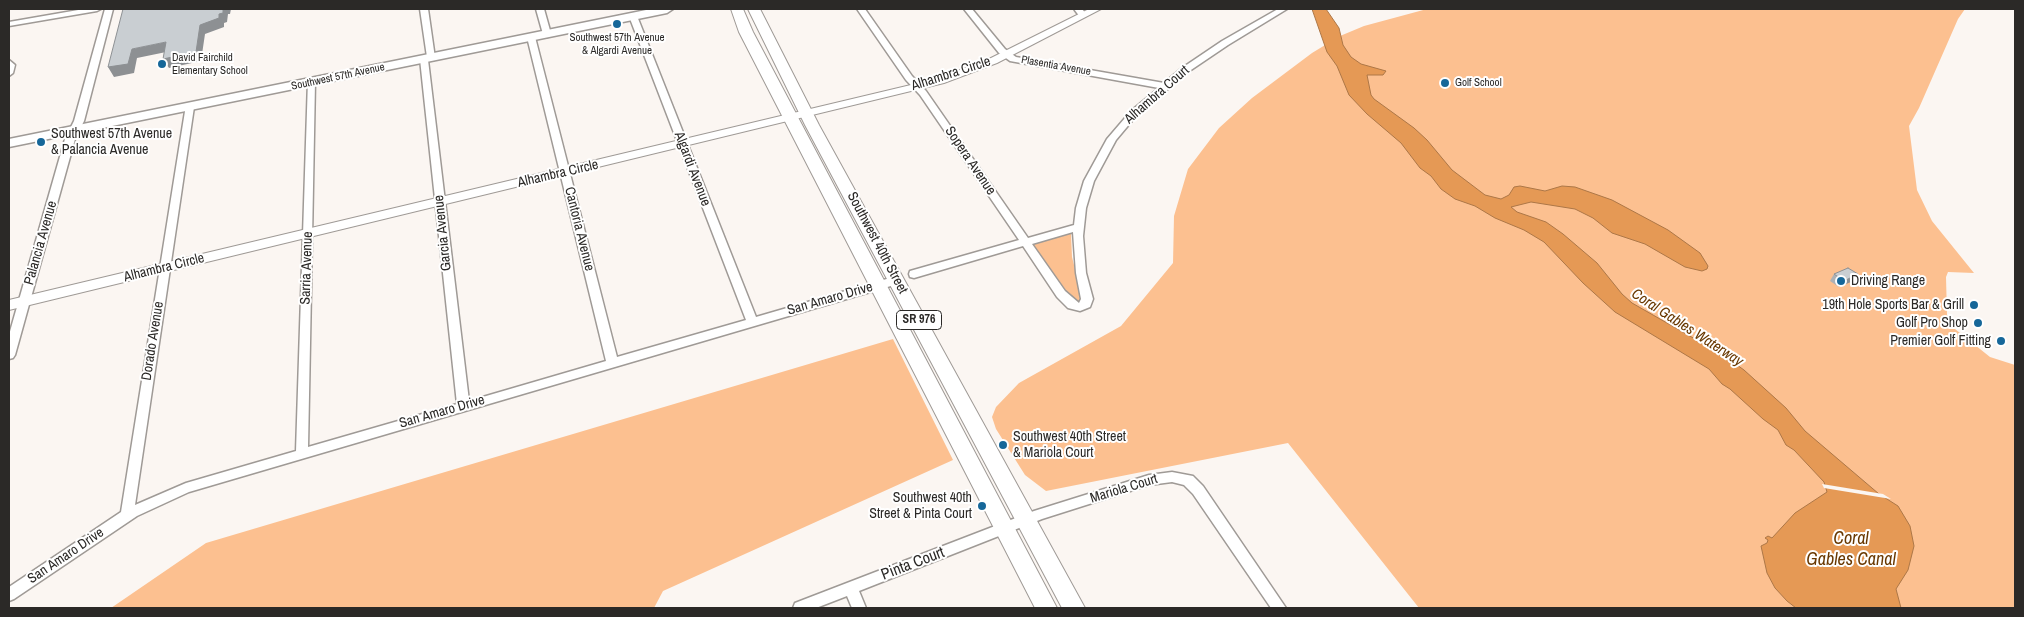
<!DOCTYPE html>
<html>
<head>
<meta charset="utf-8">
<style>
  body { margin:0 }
  #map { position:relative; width:2024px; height:617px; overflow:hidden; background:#fbf6f2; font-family:"Archivo Narrow",sans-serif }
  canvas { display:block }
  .frame { position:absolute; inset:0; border:10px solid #2b2927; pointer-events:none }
</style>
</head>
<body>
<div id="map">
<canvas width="2024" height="617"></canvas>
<div class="frame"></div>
</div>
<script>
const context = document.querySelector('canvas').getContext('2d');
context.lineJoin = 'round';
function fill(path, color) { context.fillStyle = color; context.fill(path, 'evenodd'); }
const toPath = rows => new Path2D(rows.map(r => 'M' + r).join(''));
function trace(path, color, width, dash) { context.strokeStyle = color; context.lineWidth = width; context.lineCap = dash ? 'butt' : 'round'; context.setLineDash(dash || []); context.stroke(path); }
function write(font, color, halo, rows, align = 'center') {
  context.font = font + ' "Archivo Narrow",sans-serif'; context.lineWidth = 4; context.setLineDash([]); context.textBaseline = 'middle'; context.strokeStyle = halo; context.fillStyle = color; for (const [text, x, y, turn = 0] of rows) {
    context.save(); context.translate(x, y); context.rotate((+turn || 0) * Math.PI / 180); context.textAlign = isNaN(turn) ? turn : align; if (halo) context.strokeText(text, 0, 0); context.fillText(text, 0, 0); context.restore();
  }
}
const green = toPath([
  [1427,9,1965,9,1958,19,1919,108,1909,126,1917,190,1932,221,1974,273,1948,272,1946,277,1947,315,1956,324,1953,325,1955,329,1990,357,2015,365,2015,608,1419,608,1288,443,1046,491,1025,475,996,429,992,417,996,407,1019,383,1121,326,1173,263,1174,216,1188,169,1219,128,1252,98,1312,53,1340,36,1364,26],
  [1068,232,1071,234,1072,257,1082,297,1080,301,1072,299,1034,246,1035,242],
  [893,339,953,460,663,591,654,608,111,608,206,543]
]);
const water = toPath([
  [1312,9,1326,9,1339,28,1343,45,1351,57,1361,64,1386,71,1383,75,1367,75,1371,95,1374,99,1414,128,1427,140,1452,170,1485,195,1501,199,1509,195,1514,187,1520,186,1545,191,1562,186,1575,187,1612,200,1668,230,1700,253,1708,266,1707,269,1702,271,1685,267,1645,244,1612,233,1593,218,1575,209,1531,202,1511,207,1517,212,1546,222,1563,234,1597,263,1622,294,1632,303,1723,355,1744,370,1786,408,1805,431,1879,494,1898,506,1910,526,1914,546,1908,570,1896,589,1901,608,1796,608,1787,601,1775,588,1767,573,1761,546,1767,543,1768,540,1765,538,1768,536,1772,538,1795,513,1827,492,1824,482,1794,450,1786,445,1778,430,1763,419,1730,389,1722,384,1709,369,1615,312,1583,283,1544,242,1524,230,1495,218,1475,206,1455,199,1441,189,1431,176,1420,168,1401,143,1367,114,1349,95,1337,66,1327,52,1312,9]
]);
const pier = toPath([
  [1822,484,1883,494,1891,499,1824,488]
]);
const minor = toPath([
  [84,9,101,9,97,11,9,26,9,22,84,9],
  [105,9,113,9,84,121,75,139,15,355,13,358,9,359,9,335,65,139,74,121,105,9],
  [420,9,428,9,435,58,434,60,428,60,469,401,606,361,527,37,528,35,534,35,535,37,617,357,746,320,629,16,630,14,637,16,756,317,897,276,902,280,901,283,189,492,137,516,14,599,9,601,9,587,121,512,186,105,192,105,194,107,135,505,186,483,296,451,308,80,311,79,315,82,308,447,457,404,420,59,421,57,427,57,420,9],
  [536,9,544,9,551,34,550,36,547,37,543,34,536,9],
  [857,9,865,9,912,76,926,91,1028,238,1074,225,1076,208,1084,181,1107,139,1131,111,1159,88,1010,61,999,53,964,9,972,9,1005,49,1016,57,1164,83,1182,68,1222,41,1278,9,1287,9,1228,45,1188,72,1137,115,1116,140,1094,181,1086,208,1083,236,1086,273,1093,299,1090,307,1080,311,1068,308,1057,297,1023,246,914,278,910,277,909,274,910,271,1019,240,920,95,906,80,857,9],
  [1073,232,1076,273,1081,299,1079,303,1065,291,1032,244,1073,232],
  [1074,9,1082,9,1087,15,1080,17,1074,9],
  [9,60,15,65,13,73,9,76,9,60],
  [1172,472,1193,476,1203,486,1286,608,1271,608,1193,494,1184,485,1172,482,1149,485,1042,519,859,591,866,608,852,608,847,596,816,608,793,608,795,603,1034,511,1149,475,1172,472]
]);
const tertiary = toPath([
  [1089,9,1101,9,997,63,944,83,9,310,9,300,936,79,989,59,1089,9]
]);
const secondary = toPath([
  [651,9,673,9,667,13,9,147,9,139,651,9]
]);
const primary = toPath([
  [731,9,743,9,753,32,1057,608,1035,608,739,32,731,9],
  [748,9,760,9,819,125,1085,608,1062,608,805,125,748,9]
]);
const wall = toPath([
  [1834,274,1858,274,1853,281,1839,287,1830,281]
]);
const shadedWall = toPath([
  [223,9,231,9,230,14,228,14,227,22,224,23,224,27,205,34,201,61,169,68,163,59,200,25,219,14],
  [166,42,171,51,137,58,134,73,114,77,108,67,132,49],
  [1858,274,1853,281,1839,287,1844,281]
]);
const building = toPath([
  [123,9,223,9,223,13,219,14,219,18,200,25,196,52,163,59,166,42,132,49,128,64,108,67,123,9],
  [1848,268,1858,274,1844,281,1834,274,1848,268]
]);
const markers = [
  [617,24,5,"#166799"],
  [162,64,5,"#166799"],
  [1445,83,5,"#166799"],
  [41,142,5,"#166799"],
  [1841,281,5,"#166799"],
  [1974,305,5,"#166799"],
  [1978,323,5,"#166799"],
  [2001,341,5,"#166799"],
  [1003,445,5,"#166799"],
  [982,506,5,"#166799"]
];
const farPoinames = [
  ["Southwest 57th Avenue",617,38,"center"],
  ["& Algardi Avenue",617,51,"center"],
  ["David Fairchild",172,58],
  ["Elementary School",172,71],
  ["Golf School",1455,83]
];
const farStreetnames = [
  ["Plasentia Avenue",1056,66,10],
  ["Southwest 57th Avenue",338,77,-12]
];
const shields = [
  [919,320,45]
];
const shieldNames = [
  ["SR 976",919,320]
];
const streetNames = [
  ["Alhambra Circle",951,74,-18],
  ["Alhambra Court",1157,95,-41],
  ["Sopera Avenue",970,161,56],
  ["Algardi Avenue",692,169,69],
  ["Alhambra Circle",558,174,-13],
  ["Cantoria Avenue",579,229,76],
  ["Garcia Avenue",443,233,-96],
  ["Palancia Avenue",41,243,-74],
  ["Southwest 40th Street",877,243,62],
  ["Alhambra Circle",164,268,-14],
  ["Sarria Avenue",307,268,-88],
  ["San Amaro Drive",830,299,-16],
  ["Dorado Avenue",153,341,-81],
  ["San Amaro Drive",442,412,-16],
  ["Mariola Court",1124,489,-17],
  ["San Amaro Drive",66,556,-34]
];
const poiNames = [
  ["Southwest 57th Avenue",51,134,"left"],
  ["& Palancia Avenue",51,150,"left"],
  ["Driving Range",1851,281,"left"],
  ["19th Hole Sports Bar & Grill",1964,305],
  ["Golf Pro Shop",1968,323],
  ["Premier Golf Fitting",1991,341],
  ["Southwest 40th Street",1013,437,"left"],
  ["& Mariola Court",1013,453,"left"],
  ["Southwest 40th",972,498],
  ["Street & Pinta Court",972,514]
];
const waterNames = [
  ["Coral Gables Waterway",1687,328,33]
];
const nearStreetnames = [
  ["Pinta Court",913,564,-21]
];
const nearWaternames = [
  ["Coral",1851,539],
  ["Gables Canal",1851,560]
];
fill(green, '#fcc090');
fill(water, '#e59955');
trace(water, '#ad7747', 1);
fill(pier, '#fbf6f2');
trace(minor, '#9f9a96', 3);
trace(tertiary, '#9f9a96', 2);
trace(secondary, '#9f9a96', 3);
trace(primary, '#9f9a96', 2);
fill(minor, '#fff');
fill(tertiary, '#fff');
fill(secondary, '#fff');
fill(primary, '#fff');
fill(wall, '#adb1b5');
fill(shadedWall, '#8d9093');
fill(building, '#c9ced2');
trace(building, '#8d9093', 1);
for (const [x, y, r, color] of markers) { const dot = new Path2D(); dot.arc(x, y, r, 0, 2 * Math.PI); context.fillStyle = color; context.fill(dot); trace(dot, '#fff', 2); }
write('11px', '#2b2927', '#fff', farPoinames, 'left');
write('11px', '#2b2927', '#fff', farStreetnames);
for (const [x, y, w] of shields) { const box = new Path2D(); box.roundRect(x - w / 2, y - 9.5, w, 19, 4); context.fillStyle = '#fff'; context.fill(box); trace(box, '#2b2927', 1); }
write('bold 12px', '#2b2927', null, shieldNames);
write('14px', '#2b2927', '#fff', streetNames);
write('14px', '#2b2927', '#fff', poiNames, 'right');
write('italic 15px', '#693800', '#fff', waterNames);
write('16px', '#2b2927', '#fff', nearStreetnames);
write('italic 18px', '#693800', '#fff', nearWaternames);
</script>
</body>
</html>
